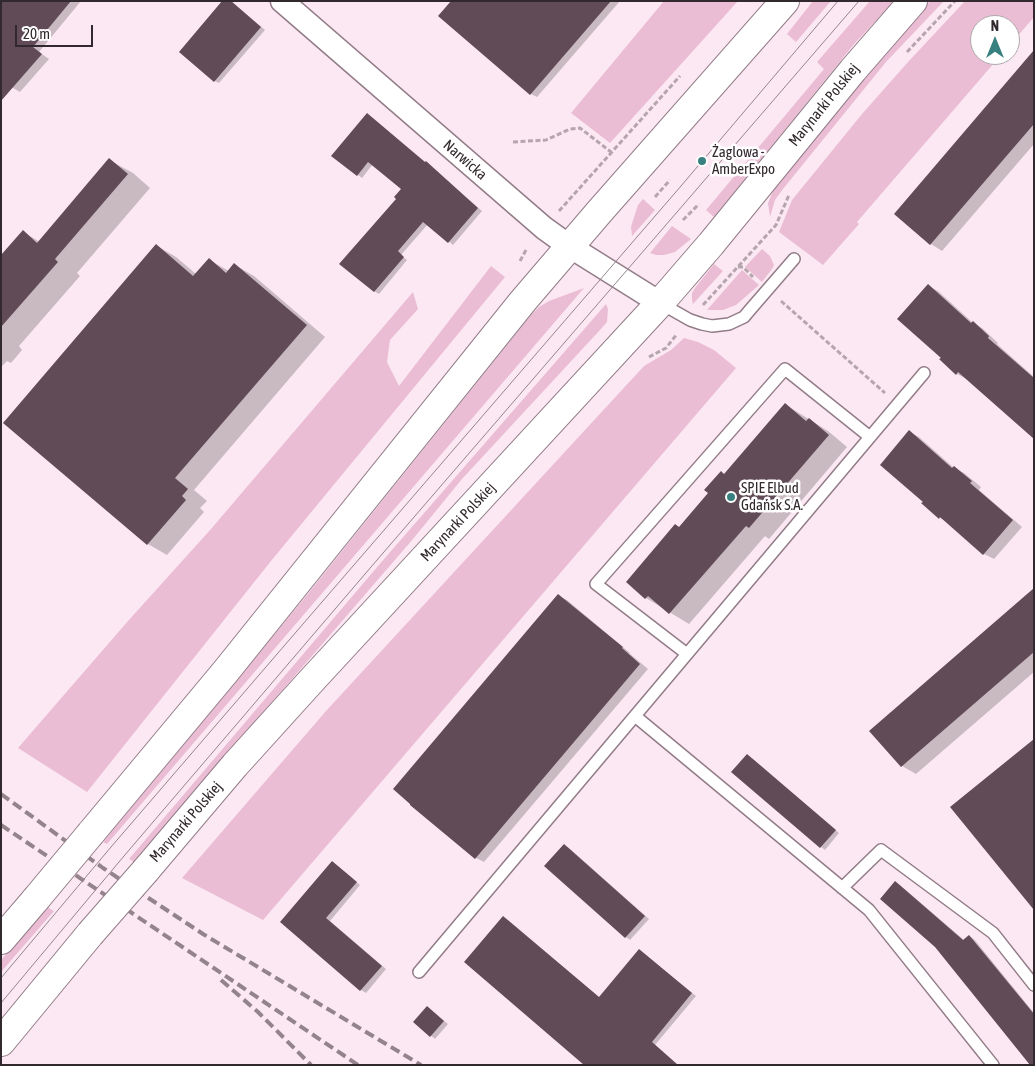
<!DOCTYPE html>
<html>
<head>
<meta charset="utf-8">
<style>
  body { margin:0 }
  #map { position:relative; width:1035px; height:1066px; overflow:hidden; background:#fce8f2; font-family:"Asap Condensed",sans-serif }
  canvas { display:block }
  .frame { position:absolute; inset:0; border:2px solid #32292e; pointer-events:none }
  .north { position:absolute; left:970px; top:15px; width:50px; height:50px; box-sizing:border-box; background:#fff; border:1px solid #ada9ab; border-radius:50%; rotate:0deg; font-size:14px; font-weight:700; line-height:20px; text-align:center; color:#32292e }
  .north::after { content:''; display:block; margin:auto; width:18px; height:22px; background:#388180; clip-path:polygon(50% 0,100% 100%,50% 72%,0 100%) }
  .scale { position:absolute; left:15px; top:25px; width:78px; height:22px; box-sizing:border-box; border:2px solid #32292e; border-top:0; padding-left:6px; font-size:15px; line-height:18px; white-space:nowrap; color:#32292e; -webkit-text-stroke:4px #fff; paint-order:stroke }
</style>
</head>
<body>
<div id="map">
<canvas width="1035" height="1066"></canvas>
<div class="frame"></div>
<div class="north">N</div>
<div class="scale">20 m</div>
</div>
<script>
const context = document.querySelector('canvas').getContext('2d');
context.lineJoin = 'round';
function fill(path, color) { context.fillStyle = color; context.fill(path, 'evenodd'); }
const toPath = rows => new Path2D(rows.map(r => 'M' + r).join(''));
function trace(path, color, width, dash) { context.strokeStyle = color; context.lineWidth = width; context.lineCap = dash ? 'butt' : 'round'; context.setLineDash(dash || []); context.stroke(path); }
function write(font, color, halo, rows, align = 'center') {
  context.font = font + ' "Asap Condensed",sans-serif'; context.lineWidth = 5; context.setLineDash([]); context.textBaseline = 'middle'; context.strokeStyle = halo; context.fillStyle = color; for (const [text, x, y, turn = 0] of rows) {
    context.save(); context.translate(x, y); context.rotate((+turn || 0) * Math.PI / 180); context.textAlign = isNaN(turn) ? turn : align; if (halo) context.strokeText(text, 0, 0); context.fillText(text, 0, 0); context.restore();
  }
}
const green = toPath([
  [664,1,738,1,610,143,571,113],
  [813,1,831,1,796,42,787,34],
  [870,1,894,1,855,43,714,217,706,210,824,69,817,62],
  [930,1,944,1,886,62,783,189,775,200,770,217,768,203,774,189,873,64],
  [965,1,1034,1,1034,17,1010,45,1010,25,980,25,980,55,1001,55,857,222,859,224,823,265,779,232,792,200,862,114,908,62],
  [643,199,655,210,632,236,631,227,635,214,638,205],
  [672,226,691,239,675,252,664,255,656,255,650,253],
  [762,249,770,256,774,265,772,269,762,282,745,267],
  [714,264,723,271,693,304,692,300,692,293,695,288],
  [491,266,505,277,271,561,87,792,18,748,128,621,211,529,413,292,418,309,390,340,387,362,399,386],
  [742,270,759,285,736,305,723,310,707,310],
  [584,288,107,844,103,842,307,595,531,315,539,307,549,301],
  [606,304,608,309,607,322,600,330,462,479,413,539,134,862,129,859,378,566],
  [684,338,698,342,714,350,736,368,263,920,182,878,326,711,644,366,671,350],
  [47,907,54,911,1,972,1,960]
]);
const shadow = toPath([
  [1,1,81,1,39,52,49,59,20,92,13,88,1,78],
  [231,1,265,30,219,83,215,81],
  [452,1,620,1,537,97,531,94],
  [1034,52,1034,144,942,251,931,244,896,214],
  [333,156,426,163,430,166,482,211,453,245,428,224,401,255,407,260,379,294,374,291,398,199,402,189,373,164,362,178],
  [109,160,133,173,150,188,77,273,80,276,19,346,22,350,11,363,7,361,1,367,1,257,23,232,40,242],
  [157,246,176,257,196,274,209,260,229,271,235,265,254,276,325,337,194,490,207,501,200,508,204,512,167,555,148,544,5,423],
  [928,286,938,291,973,323,982,328,998,343,997,344,1034,377,1034,437,967,379,957,374,941,359,943,358],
  [786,405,828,431,847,447,769,539,765,536,689,624,646,598,628,582,679,528],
  [910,432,919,437,954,468,964,473,981,487,979,490,1022,527,994,559,984,554,948,522,940,518,925,502],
  [1034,590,1034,672,916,774,902,766],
  [558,596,567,600,630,653,629,653,648,669,484,862,476,858],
  [752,758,839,833,825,850,821,847],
  [565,846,569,848,649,919,630,940,626,937],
  [333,862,360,885,330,921,386,969,366,993,361,990,282,922],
  [895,882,900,885,964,940,969,936,974,939,1034,1013,1034,1065],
  [504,918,508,920,600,998,639,950,696,996,655,1045,678,1065,586,1065],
  [431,1010,448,1024,435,1039,415,1022]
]);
const building = toPath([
  [1,1,71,1,33,47,42,54,1,101],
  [222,1,231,1,261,27,214,82,179,52],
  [451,1,611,1,530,95,438,16],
  [1034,50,1034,124,930,245,894,214],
  [367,113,425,162,426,161,478,208,448,243,423,222,398,251,404,257,374,292,339,264,396,199,394,197,401,189,368,162,357,176,331,156],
  [109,158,128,174,55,259,58,262,1,327,1,255,23,230,37,243],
  [156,244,193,276,209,258,226,273,234,263,307,325,175,478,188,489,182,496,186,500,147,545,3,423],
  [928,284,971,323,973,321,989,336,988,338,1034,378,1034,439,958,372,956,375,939,359,941,358,897,319],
  [785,403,806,421,809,418,829,435,749,528,746,526,669,614,648,596,645,599,626,582,675,524,679,527,708,493,704,490,721,471,724,474],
  [909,430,952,468,954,466,972,481,970,483,1013,520,983,555,940,517,939,519,921,503,923,502,880,465],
  [1034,588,1034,652,901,767,869,731],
  [558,594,623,647,622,648,640,664,475,859,410,805,410,804,393,789],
  [1034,739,1034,910,950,807],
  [747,754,836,830,820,848,731,772],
  [564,844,645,916,625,938,544,866],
  [332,861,357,882,326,918,382,966,360,991,280,922],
  [895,881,963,940,969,935,1034,1014,1034,1065,1030,1065,935,947,880,899],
  [503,916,599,997,639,949,692,993,652,1042,678,1065,584,1065,464,962],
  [427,1006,444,1021,430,1037,413,1022]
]);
const path = toPath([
  [907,52,955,1],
  [513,142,546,140,570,129,580,128,611,152],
  [655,197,670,180],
  [559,211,680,76],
  [683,220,699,204],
  [520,261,526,250],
  [738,267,743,267,753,277],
  [781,301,885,393],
  [703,305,776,225,789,195],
  [649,357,666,348,677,334]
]);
const lane = toPath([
  [660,303,690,320,702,324,712,326,729,324,744,317,749,311,794,259],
  [687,654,596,584,785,369,870,437],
  [635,716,869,910,993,1065],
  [842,888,881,850,993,933,1034,985],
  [419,972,924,373]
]);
const street = toPath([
  [282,1,544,228,569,246,660,303]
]);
const secondary = toPath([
  [91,833,226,671,523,301,600,211,785,1],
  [146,870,235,765,312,680,660,303,711,244,853,70,913,1],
  [1,940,36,899],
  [1,1042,90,934]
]);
const tram = toPath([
  [1,978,111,847,284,646,681,186,838,1],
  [1,1003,124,856,371,567,859,1]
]);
const rail = toPath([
  [1,794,103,868,203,934,421,1065],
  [1,825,358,1065],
  [221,980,258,1012,311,1065]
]);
const secondaryBridge = toPath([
  [36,899,91,833],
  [90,934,146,870]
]);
const markers = [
  [702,161,5,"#388180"],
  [731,497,5,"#388180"]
];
const streetNames = [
  ["Marynarki Polskiej",824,105,-51],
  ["Narwicka",465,160,41],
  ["Marynarki Polskiej",458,522,-47],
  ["Marynarki Polskiej",186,822,-49]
];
const poiNames = [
  ["Żaglowa -",712,152],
  ["AmberExpo",712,169],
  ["SPIE Elbud",741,488],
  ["Gdańsk S.A.",741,505]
];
fill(green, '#eabdd5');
fill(shadow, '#0003');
fill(building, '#604b56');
trace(lane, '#927c87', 14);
trace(street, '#927c87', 25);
trace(secondary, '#927c87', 30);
trace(path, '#b5a5ad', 3, [5, 2.5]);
trace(lane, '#fff', 11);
trace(street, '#fff', 22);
trace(secondary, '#fff', 28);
trace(tram, '#93848c', 1);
trace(rail, '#93848c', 4, [10, 5]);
trace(secondaryBridge, '#927c87', 30, []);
trace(secondaryBridge, '#fff', 28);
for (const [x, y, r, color] of markers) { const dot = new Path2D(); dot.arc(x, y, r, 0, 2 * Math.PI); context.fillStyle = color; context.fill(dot); trace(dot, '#fff', 2); }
write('15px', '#32292e', '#fff', streetNames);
write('15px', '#32292e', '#fff', poiNames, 'left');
</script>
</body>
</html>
